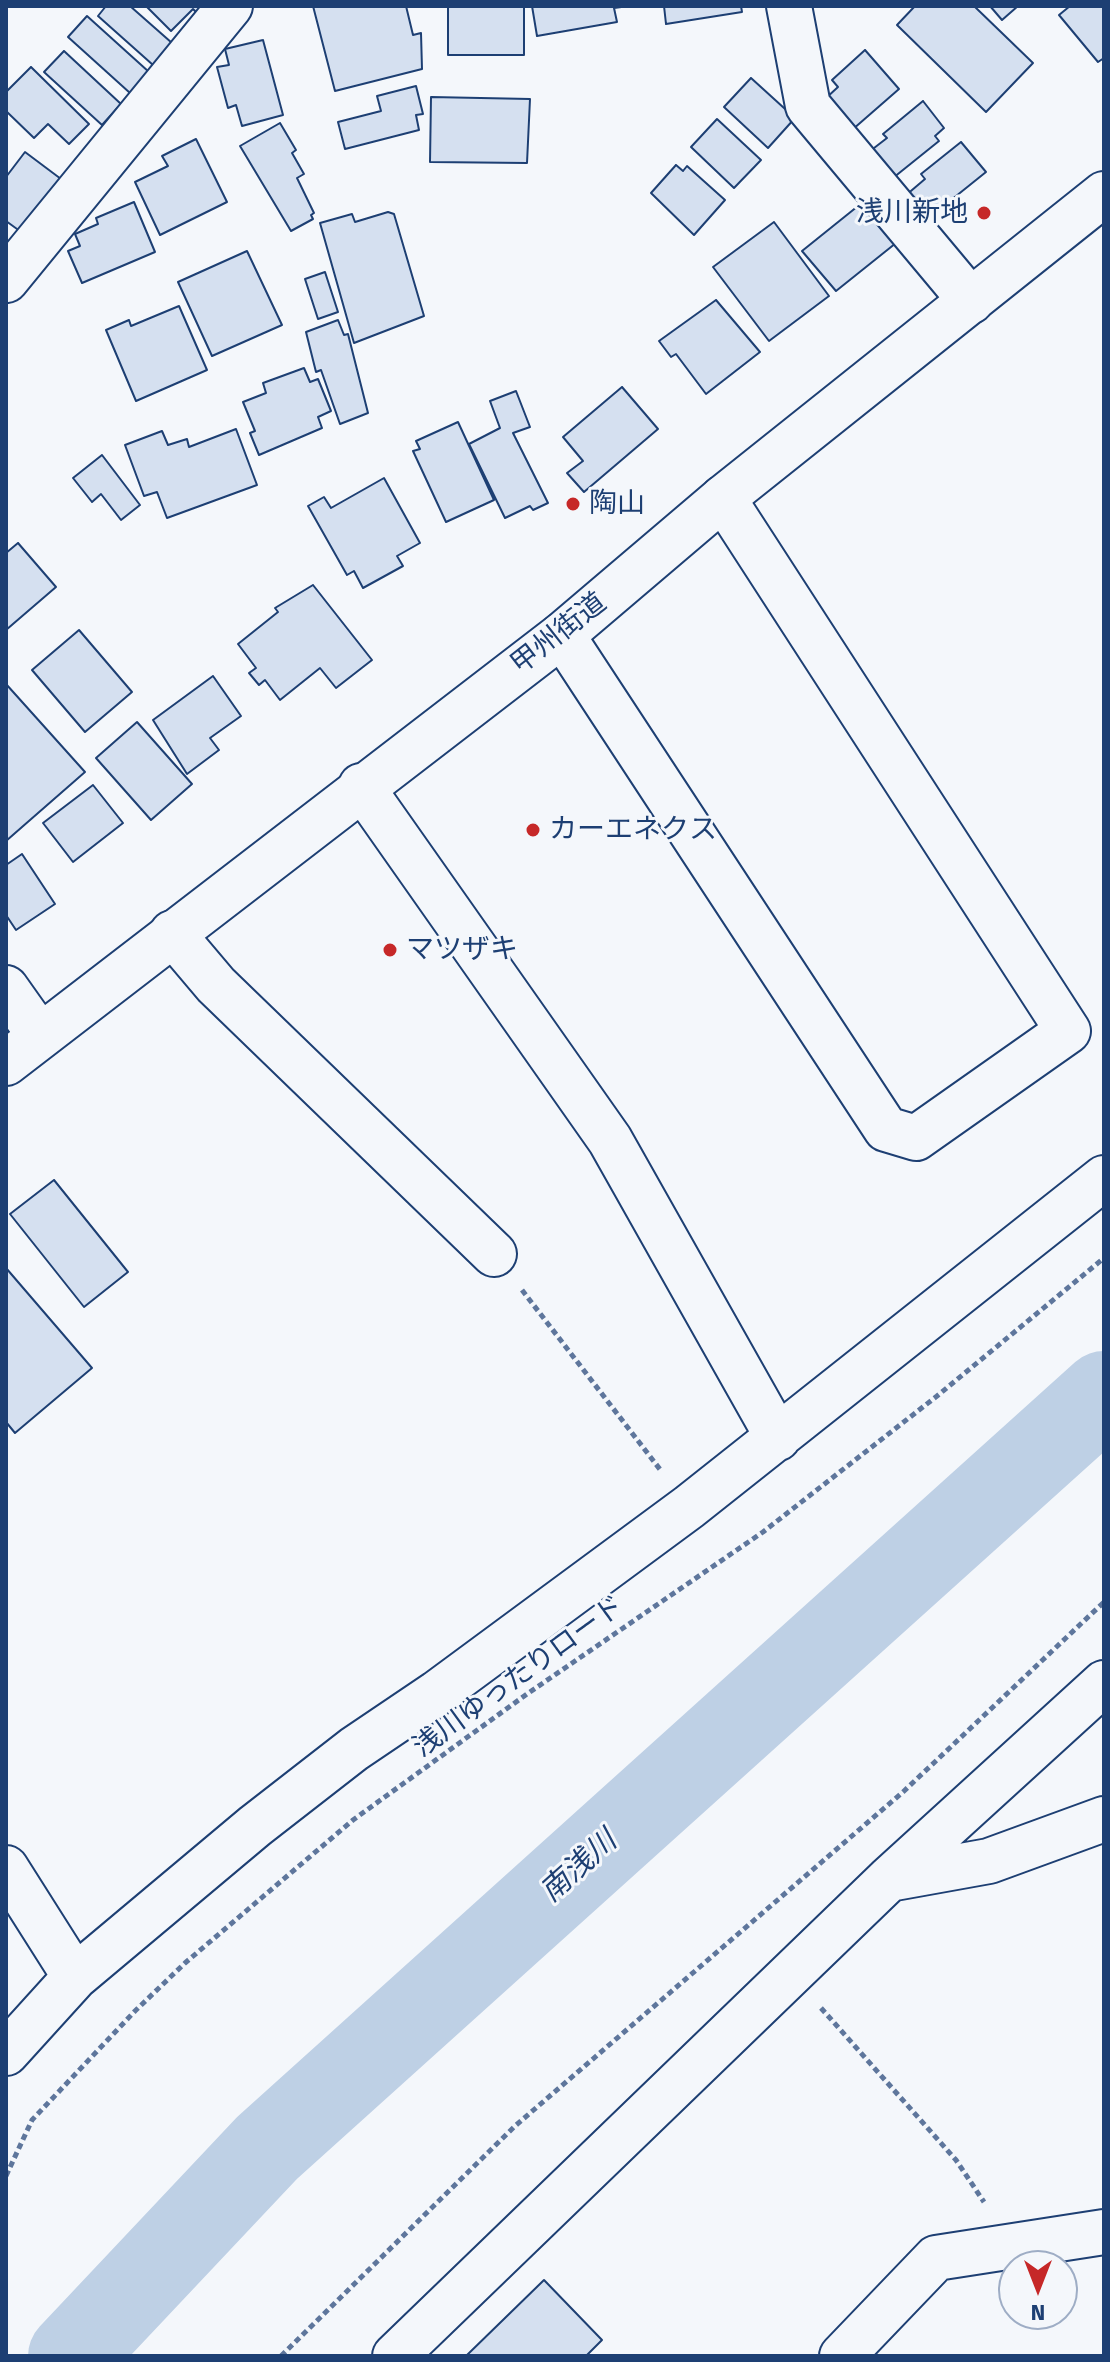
<!DOCTYPE html>
<html>
<head>
<meta charset="utf-8">
<style>
  body { margin:0 }
  #map { position:relative; width:1110px; height:2362px; overflow:hidden; background:#f4f7fb; font-family:"Fira Sans",sans-serif }
  canvas { display:block }
  .frame { position:absolute; inset:0; border:8px solid #1d3f73; pointer-events:none }
  .north { position:absolute; left:998px; top:2250px; width:80px; height:80px; box-sizing:border-box; background:#f4f7fb; border:2px solid #9eadc5; border-radius:50%; rotate:180deg; font-size:22px; font-weight:700; line-height:32px; text-align:center; color:#1d3f73 }
  .north::after { content:''; display:block; margin:auto; width:28px; height:36px; background:#c62828; clip-path:polygon(50% 0,100% 100%,50% 72%,0 100%) }
</style>
</head>
<body>
<div id="map">
<canvas width="1110" height="2362"></canvas>
<div class="frame"></div>
<div class="north">N</div>
</div>
<script>
const context = document.querySelector('canvas').getContext('2d');
context.lineJoin = 'round';
const toPath = rows => new Path2D(rows.map(r => 'M' + r).join(''));
function trace(path, color, width, dash) { context.strokeStyle = color; context.lineWidth = width; context.lineCap = dash ? 'butt' : 'round'; context.setLineDash(dash || []); context.stroke(path); }
function fill(path, color) { context.fillStyle = color; context.fill(path, 'evenodd'); }
function write(font, color, halo, rows, align = 'center') {
  context.font = font + ' "Fira Sans","Noto Sans JP",sans-serif'; context.lineWidth = 6; context.setLineDash([]); context.textBaseline = 'middle'; context.strokeStyle = halo; context.fillStyle = color; for (const [text, x, y, turn = 0] of rows) {
    context.save(); context.translate(x, y); context.rotate((+turn || 0) * Math.PI / 180); context.textAlign = isNaN(turn) ? turn : align; if (halo) context.strokeText(text, 0, 0); context.fillText(text, 0, 0); context.restore();
  }
}
const river = toPath([
  [71,2356,267,2148,1104,1394]
]);
const building = toPath([
  [106,6,130,6,172,43,153,65,98,16,106,6],
  [146,6,206,6,198,14,193,9,171,31,146,6],
  [313,6,406,6,413,35,421,33,422,69,335,91,313,6],
  [448,6,524,6,524,55,448,55,448,6],
  [532,6,629,6,614,8,617,22,537,36,532,6],
  [664,6,741,6,742,12,666,24,664,6],
  [915,6,974,6,1033,63,986,112,897,25,915,6],
  [990,6,1018,6,1002,20,990,6],
  [1070,6,1104,6,1104,58,1098,62,1059,15,1070,6],
  [87,16,149,72,130,93,68,37,87,16],
  [263,40,283,115,242,126,236,105,228,108,217,67,229,65,225,49,263,40],
  [865,50,899,89,852,130,825,99,838,87,832,80,865,50],
  [64,51,121,104,102,125,44,72,64,51],
  [31,67,89,124,69,144,48,124,34,138,6,111,6,92,31,67],
  [751,78,795,118,768,148,724,107,751,78],
  [416,86,423,114,416,115,419,130,345,149,338,122,381,111,377,96,416,86],
  [431,97,530,99,527,163,430,162,431,97],
  [923,101,944,128,935,136,939,141,888,182,865,155,887,138,883,134,923,101],
  [717,119,761,160,734,188,691,147,717,119],
  [280,123,296,150,292,153,304,174,297,178,314,213,311,215,313,219,291,231,240,146,280,123],
  [196,139,227,202,160,235,135,182,168,166,162,156,196,139],
  [961,142,986,172,925,221,905,196,925,179,921,174,961,142],
  [25,152,65,182,28,237,6,221,6,177,25,152],
  [676,165,683,171,687,166,725,200,694,235,651,193,676,165],
  [134,202,155,252,82,283,68,251,80,246,75,234,98,224,96,218,134,202],
  [863,202,896,243,836,291,802,251,863,202],
  [388,212,394,214,424,316,354,343,320,223,352,214,355,222,388,212],
  [774,222,829,296,769,341,713,267,774,222],
  [247,251,282,325,212,356,178,282,247,251],
  [325,272,338,312,318,319,305,279,325,272],
  [716,300,760,352,706,394,676,354,671,357,659,341,716,300],
  [179,306,207,370,136,401,106,330,129,320,131,326,179,306],
  [338,320,344,335,348,334,368,413,340,424,321,370,316,372,306,332,338,320],
  [304,368,310,382,318,379,331,411,318,417,322,428,259,455,250,433,255,431,243,402,266,393,263,383,304,368],
  [622,387,658,429,584,492,567,473,583,461,563,437,622,387],
  [516,391,530,427,513,433,548,503,533,510,530,506,505,518,469,444,500,428,490,401,516,391],
  [458,422,494,500,446,522,413,451,420,449,416,441,458,422],
  [236,429,257,485,167,518,157,492,144,496,125,445,162,431,168,445,187,439,189,447,236,429],
  [102,455,140,505,121,520,101,494,92,502,73,478,102,455],
  [384,478,420,543,397,556,403,566,363,588,354,571,347,575,308,506,324,497,331,508,384,478],
  [18,543,56,587,6,630,6,553,18,543],
  [313,585,372,660,336,688,320,668,280,700,265,680,259,685,249,673,256,668,238,644,278,612,275,608,313,585],
  [79,630,132,692,85,732,32,670,79,630],
  [213,676,241,716,210,738,219,750,187,774,153,720,213,676],
  [6,684,85,772,6,841,6,684],
  [137,722,192,784,151,820,96,758,137,722],
  [93,785,123,823,73,862,43,823,93,785],
  [22,854,55,904,16,930,6,915,6,865,22,854],
  [54,1180,128,1272,84,1307,10,1214,54,1180],
  [6,1268,92,1368,15,1433,6,1422,6,1268],
  [544,2280,602,2340,586,2356,466,2356,544,2280]
]);
const path = toPath([
  [522,1290,662,1472],
  [821,2008,956,2160,984,2202],
  [6,2176,32,2120,135,2011,185,1963,353,1820,527,1694,763,1532,937,1396,1104,1258],
  [281,2356,515,2126,903,1792,1104,1602]
]);
const minor = toPath([
  [789,6,808,106,971,301],
  [6,280,230,6],
  [562,635,886,1129,916,1138,1068,1031,723,498],
  [361,786,610,1140,778,1438],
  [172,933,216,985,494,1254],
  [6,988,40,1036],
  [6,1868,75,1977],
  [889,1879,989,1861,1104,1819],
  [6,2053,75,1977,255,1826,354,1749,437,1693,689,1507,1104,1178],
  [395,2356,889,1879,1104,1683],
  [842,2356,936,2258,1104,2232]
]);
const highway = toPath([
  [6,1063,562,635,723,498,1104,194]
]);
const markers = [
  [984,213,8,"#c62828"],
  [573,504,8,"#c62828"],
  [533,830,8,"#c62828"],
  [390,950,8,"#c62828"]
];
const poiNames = [
  ["浅川新地",968,213,"right"],
  ["陶山",589,504],
  ["カーエネクス",549,830],
  ["マツザキ",406,950]
];
const streetNames = [
  ["甲州街道",559,634,-38],
  ["浅川ゆったりロード",519,1677,-36]
];
const waterNames = [
  ["南浅川",579,1867,-42]
];
trace(river, '#bed0e5', 86);
fill(building, '#d5e0f0');
trace(building, '#1d3f73', 2);
trace(minor, '#1d3f73', 48);
trace(highway, '#1d3f73', 48);
trace(path, '#5e769c', 5, [6, 4]);
trace(minor, '#f4f7fb', 44);
trace(highway, '#f4f7fb', 44);
for (const [x, y, r, color] of markers) { const dot = new Path2D(); dot.arc(x, y, r, 0, 2 * Math.PI); context.fillStyle = color; context.fill(dot); trace(dot, '#f4f7fb', 3); }
write('28px', '#1d3f73', '#f4f7fb', poiNames, 'left');
write('28px', '#1d3f73', '#f4f7fb', streetNames);
write('italic 30px', '#1d3f73', '#f4f7fb', waterNames);
</script>
</body>
</html>
